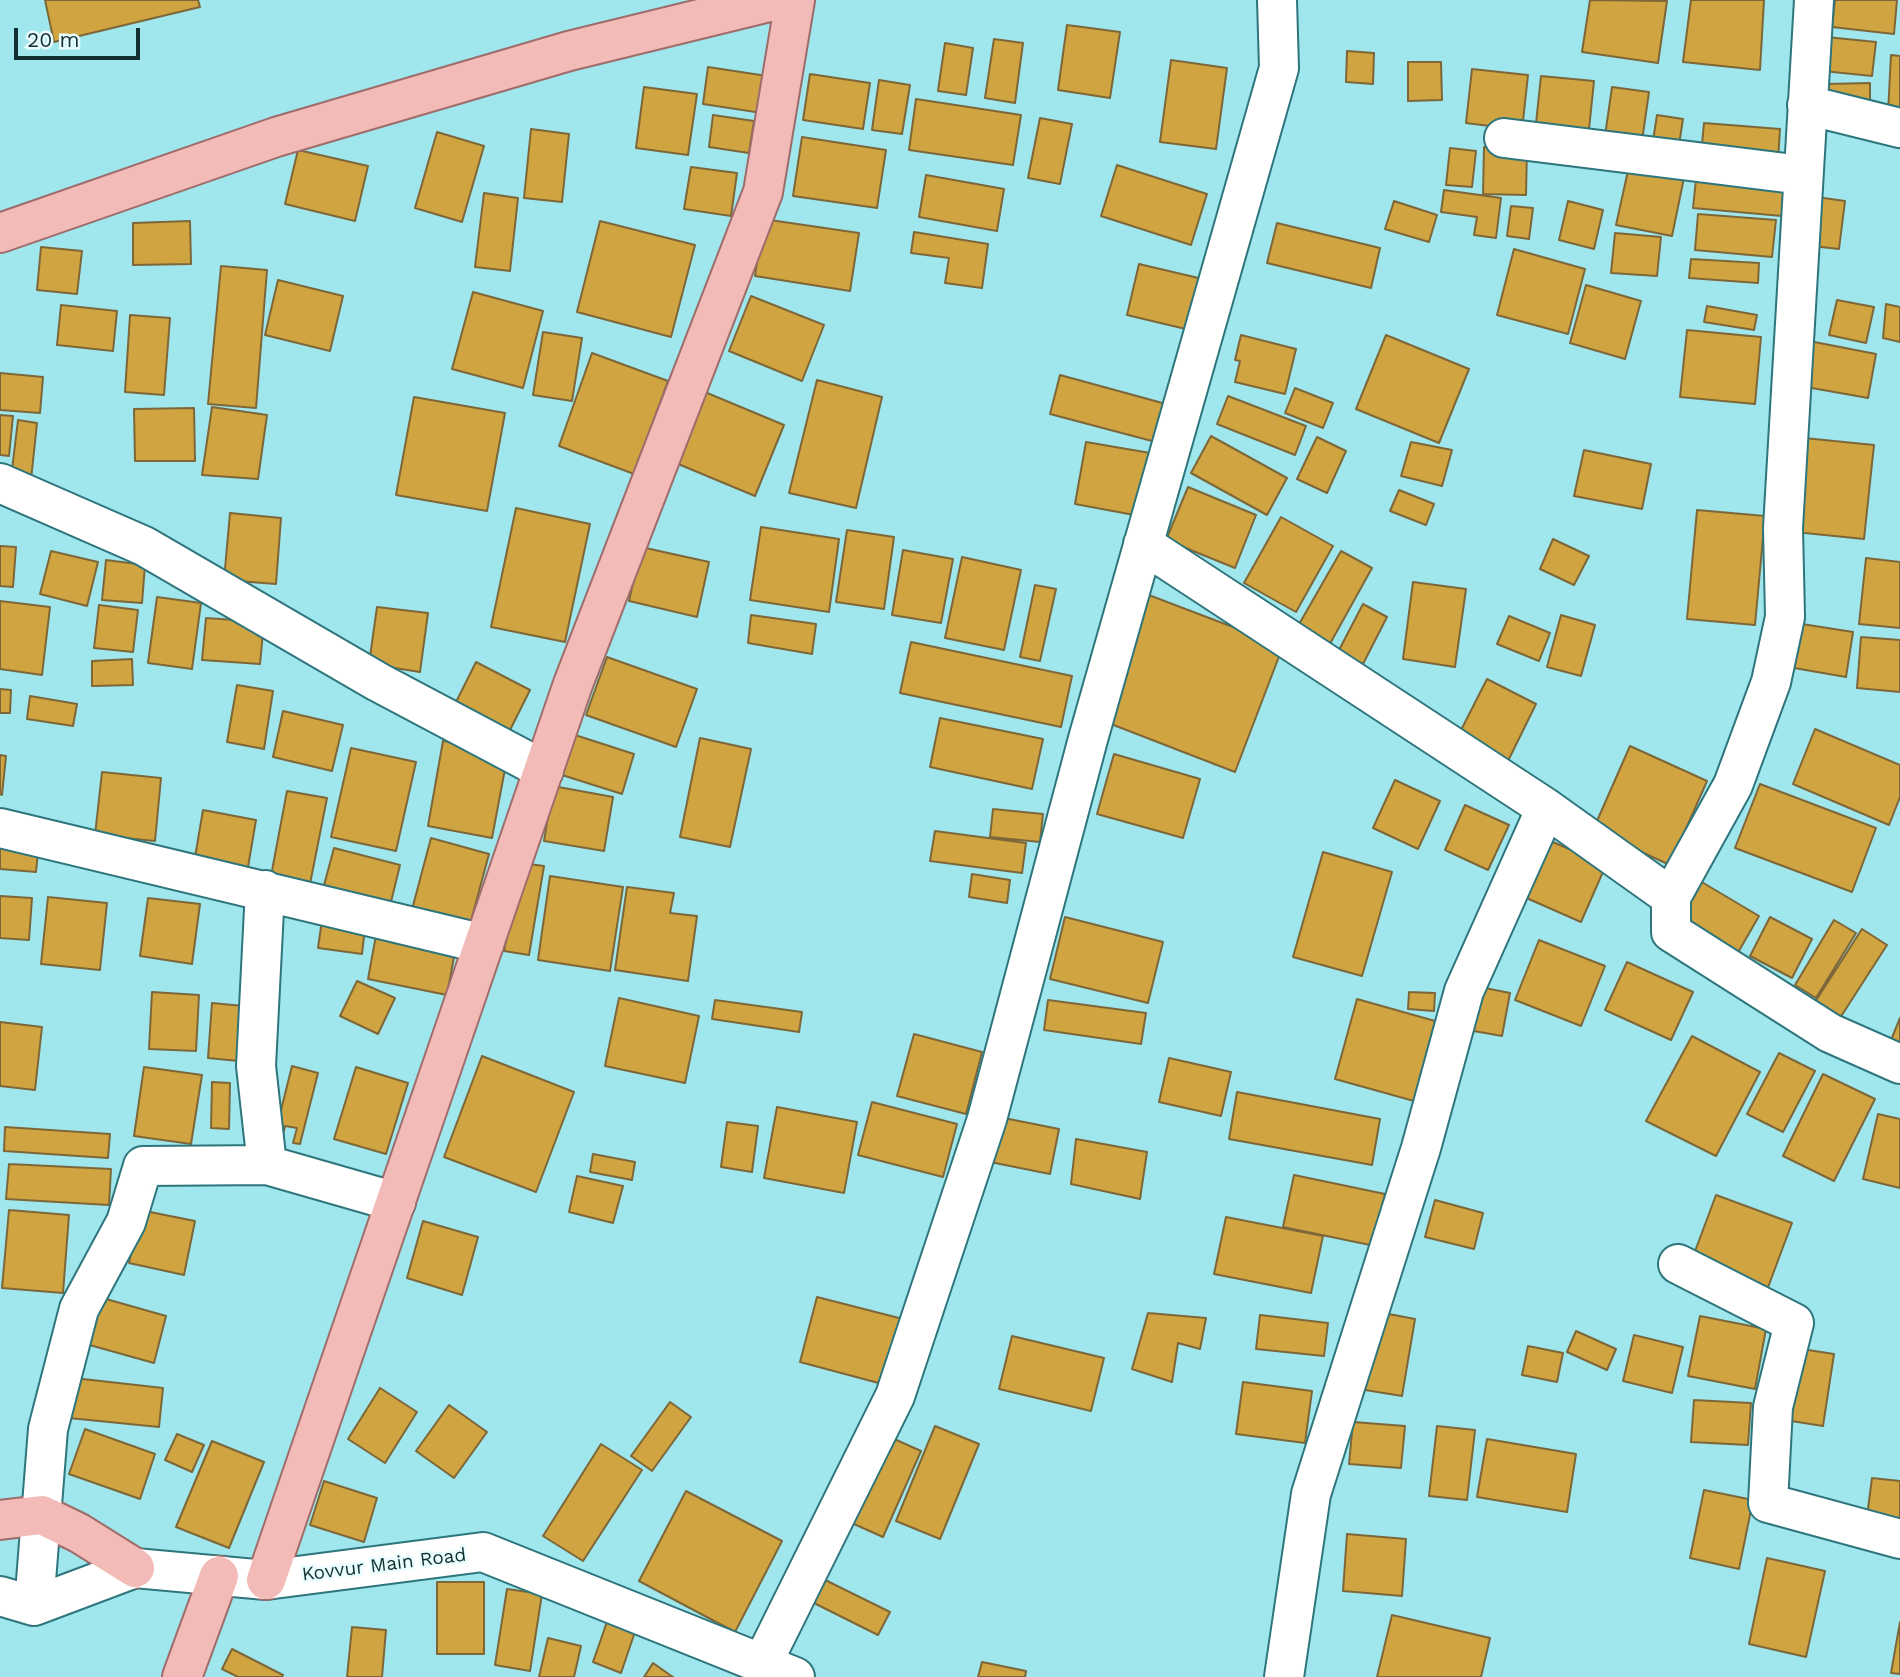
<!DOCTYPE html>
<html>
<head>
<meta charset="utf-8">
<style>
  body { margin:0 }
  #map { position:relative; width:1900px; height:1677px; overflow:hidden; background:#9fe6ed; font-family:"Work Sans",sans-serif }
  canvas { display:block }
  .scale { position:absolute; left:14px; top:28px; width:126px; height:32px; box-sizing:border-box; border:4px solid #123033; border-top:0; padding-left:9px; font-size:21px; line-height:24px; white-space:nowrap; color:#123033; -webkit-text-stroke:5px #e9fdff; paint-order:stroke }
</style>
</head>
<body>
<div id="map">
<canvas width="1900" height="1677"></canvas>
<div class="scale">20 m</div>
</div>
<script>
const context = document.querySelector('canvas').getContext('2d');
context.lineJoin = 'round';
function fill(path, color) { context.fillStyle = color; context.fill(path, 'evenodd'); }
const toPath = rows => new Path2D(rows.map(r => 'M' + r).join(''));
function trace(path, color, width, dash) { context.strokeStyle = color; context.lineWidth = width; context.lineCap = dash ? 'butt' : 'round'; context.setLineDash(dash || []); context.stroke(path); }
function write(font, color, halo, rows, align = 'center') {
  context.font = font + ' "Work Sans",sans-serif'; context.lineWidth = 5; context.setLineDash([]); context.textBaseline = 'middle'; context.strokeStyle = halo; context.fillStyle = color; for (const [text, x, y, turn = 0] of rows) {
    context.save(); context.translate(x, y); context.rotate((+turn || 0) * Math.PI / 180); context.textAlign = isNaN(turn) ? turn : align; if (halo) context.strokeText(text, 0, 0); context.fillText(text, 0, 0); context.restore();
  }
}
const building = toPath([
  [45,0,198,0,200,7,54,42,45,0],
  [1590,0,1667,1,1658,63,1582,52,1590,0],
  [1691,0,1764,0,1760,70,1683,62,1691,0],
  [1835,0,1897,0,1894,34,1832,27,1835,0],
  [1067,25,1120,32,1110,98,1058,90,1067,25],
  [1826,37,1876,42,1872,76,1823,71,1826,37],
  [994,39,1023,43,1015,103,985,98,994,39],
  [945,43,973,48,966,95,938,91,945,43],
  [1347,51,1374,53,1373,84,1346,82,1347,51],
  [1891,55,1900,56,1900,114,1888,113,1891,55],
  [1171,60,1227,68,1216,149,1160,142,1171,60],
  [1408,62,1441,62,1442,100,1408,101,1408,62],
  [708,67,767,76,762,113,703,104,708,67],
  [1472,69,1528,75,1522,130,1466,123,1472,69],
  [810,74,870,83,863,129,803,120,810,74],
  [1541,76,1594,81,1588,139,1535,133,1541,76],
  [879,80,910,85,902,134,872,130,879,80],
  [1870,83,1870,100,1825,100,1826,84,1870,83],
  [644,87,697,94,688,155,636,148,644,87],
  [1612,87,1649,92,1641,148,1604,143,1612,87],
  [916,99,1021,115,1013,165,909,150,916,99],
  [713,115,754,121,749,153,709,147,713,115],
  [1657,115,1683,119,1678,151,1652,147,1657,115],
  [1040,118,1072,124,1060,184,1028,178,1040,118],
  [1704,123,1780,129,1778,161,1701,155,1704,123],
  [531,129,569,134,562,202,524,198,531,129],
  [437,132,484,146,462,222,415,208,437,132],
  [802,137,886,150,877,208,793,196,802,137],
  [1484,147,1527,148,1526,195,1483,194,1484,147],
  [1450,148,1476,151,1472,187,1446,185,1450,148],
  [298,150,368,166,355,221,285,204,298,150],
  [1631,157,1686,168,1672,236,1616,225,1631,157],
  [1117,165,1207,194,1191,245,1101,216,1117,165],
  [691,167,737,173,731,216,684,209,691,167],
  [1697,170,1785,179,1782,216,1693,208,1697,170],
  [926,175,1004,189,997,231,919,217,926,175],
  [1444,190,1501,198,1496,238,1474,235,1477,217,1441,212,1444,190],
  [484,193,518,198,510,271,475,267,484,193],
  [1809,196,1845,201,1839,249,1803,245,1809,196],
  [1394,201,1437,215,1429,242,1385,229,1394,201],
  [1568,201,1603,210,1594,249,1559,240,1568,201],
  [1511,206,1533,208,1529,239,1507,236,1511,206],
  [1698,214,1776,220,1772,257,1695,250,1698,214],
  [763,219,859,233,850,291,755,276,763,219],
  [190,221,191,264,133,265,133,223,190,221],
  [600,221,695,245,671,337,577,312,600,221],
  [1277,223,1380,248,1371,288,1267,263,1277,223],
  [914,232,988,244,982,288,945,283,949,258,911,253,914,232],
  [1615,233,1661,237,1657,276,1611,273,1615,233],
  [41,247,82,251,77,294,37,290,41,247],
  [1514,249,1585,269,1568,334,1497,315,1514,249],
  [1691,259,1759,263,1758,283,1689,278,1691,259],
  [1139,264,1207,280,1194,331,1127,315,1139,264],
  [221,266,267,270,256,408,208,404,221,266],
  [278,280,343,296,330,351,265,335,278,280],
  [1586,285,1641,301,1625,359,1570,343,1586,285],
  [473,292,543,311,523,388,452,369,473,292],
  [751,296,824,325,802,381,729,351,751,296],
  [1837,300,1874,307,1866,343,1829,335,1837,300],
  [1886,304,1900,307,1900,342,1883,338,1886,304],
  [61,305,117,311,113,351,57,345,61,305],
  [1707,306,1757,315,1754,330,1704,322,1707,306],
  [130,315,170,318,164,395,125,392,130,315],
  [1687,330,1761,337,1755,404,1680,397,1687,330],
  [543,332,582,338,572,401,533,395,543,332],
  [1241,335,1296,349,1285,394,1235,382,1240,361,1235,360,1241,335],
  [1386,335,1469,369,1439,443,1356,409,1386,335],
  [1804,340,1876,354,1868,398,1795,385,1804,340],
  [592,353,668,381,634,474,559,446,592,353],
  [0,373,43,377,40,413,0,410,0,373],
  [1060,375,1177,407,1167,445,1050,414,1060,375],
  [817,380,882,397,856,508,789,493,817,380],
  [1295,388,1333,403,1323,428,1285,413,1295,388],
  [700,390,784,425,755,496,671,461,700,390],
  [1228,396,1306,426,1295,455,1217,424,1228,396],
  [414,397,505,413,487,511,396,495,414,397],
  [212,407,267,415,258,479,202,475,212,407],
  [194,408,195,461,135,461,134,409,194,408],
  [0,415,13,416,9,456,0,455,0,415],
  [18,420,37,423,31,480,11,478,18,420],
  [1211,436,1287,478,1267,515,1191,473,1211,436],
  [1317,437,1346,451,1327,493,1297,479,1317,437],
  [1804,438,1874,445,1864,539,1795,532,1804,438],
  [1086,442,1156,454,1145,517,1075,504,1086,442],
  [1411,442,1452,450,1442,486,1401,476,1411,442],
  [1584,450,1651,464,1642,509,1574,496,1584,450],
  [1188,487,1256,515,1235,568,1166,540,1188,487],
  [1399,490,1434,504,1426,525,1390,511,1399,490],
  [516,508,590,524,565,642,491,627,516,508],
  [1697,510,1765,516,1755,625,1687,619,1697,510],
  [230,513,281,518,276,584,224,580,230,513],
  [1281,517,1333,546,1296,612,1244,583,1281,517],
  [761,527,839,539,829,612,750,600,761,527],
  [847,530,894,537,884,609,836,602,847,530],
  [1553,539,1589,556,1574,585,1540,569,1553,539],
  [0,546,16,547,13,587,0,586,0,546],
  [641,547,709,562,697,617,629,601,641,547],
  [903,550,953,559,941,623,892,615,903,550],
  [51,551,98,562,87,606,40,594,51,551],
  [1341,551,1372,568,1326,651,1294,633,1341,551],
  [962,557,1021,570,1004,650,945,638,962,557],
  [1866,558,1900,562,1900,628,1859,624,1866,558],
  [106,560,145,565,142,603,102,600,106,560],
  [1413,582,1466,589,1455,667,1403,659,1413,582],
  [1035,585,1056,589,1040,661,1020,657,1035,585],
  [1146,594,1283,646,1235,772,1098,719,1146,594],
  [157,597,201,603,192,669,148,663,157,597],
  [0,601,50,607,42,675,0,669,0,601],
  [1363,604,1387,617,1363,664,1338,652,1363,604],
  [99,605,138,610,133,652,94,648,99,605],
  [377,607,428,613,420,672,369,664,377,607],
  [751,615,816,624,812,654,748,643,751,615],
  [1561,615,1595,625,1581,676,1547,667,1561,615],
  [1509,616,1550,633,1539,661,1497,644,1509,616],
  [206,618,264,622,260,664,202,660,206,618],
  [1802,624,1853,632,1846,677,1794,668,1802,624],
  [1861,637,1900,640,1900,692,1857,688,1861,637],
  [911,642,1072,676,1061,727,900,693,911,642],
  [607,657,697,689,676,747,586,715,607,657],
  [132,659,133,685,92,686,92,661,132,659],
  [476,662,530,690,508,734,454,706,476,662],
  [1487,679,1536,704,1508,761,1458,736,1487,679],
  [237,685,273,691,264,749,227,742,237,685],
  [0,689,11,690,10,713,0,713,0,689],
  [30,696,77,704,73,726,27,719,30,696],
  [283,711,343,725,332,771,273,757,283,711],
  [940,718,1043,739,1032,789,930,767,940,718],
  [1815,729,1900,765,1900,797,1889,825,1793,784,1815,729],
  [575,735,634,754,622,794,562,775,575,735],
  [700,738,751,749,730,847,680,837,700,738],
  [443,741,508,753,492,838,428,826,443,741],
  [1630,746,1707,781,1670,865,1593,830,1630,746],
  [351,748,416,762,396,851,331,837,351,748],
  [1114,754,1200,779,1183,838,1097,814,1114,754],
  [0,755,6,756,2,795,0,794,0,755],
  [102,772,161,778,155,841,95,835,102,772],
  [1395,780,1440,801,1418,849,1373,828,1395,780],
  [1760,784,1876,828,1852,892,1735,848,1760,784],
  [553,786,613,797,604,851,544,841,553,786],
  [287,791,327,798,310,884,271,876,287,791],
  [1465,805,1509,825,1488,870,1445,850,1465,805],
  [993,809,1043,814,1040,842,990,837,993,809],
  [203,810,256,820,247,873,194,863,203,810],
  [935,831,1026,843,1022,873,930,861,935,831],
  [1539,836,1606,865,1581,922,1515,893,1539,836],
  [0,838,39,842,36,872,0,869,0,838],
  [431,838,489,854,468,932,410,917,431,838],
  [334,848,400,865,390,906,323,889,334,848],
  [1323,852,1392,872,1362,976,1293,957,1323,852],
  [521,863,544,866,529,955,504,951,521,863],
  [972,874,1010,880,1007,903,969,897,972,874],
  [550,876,623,887,610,971,538,960,550,876],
  [1700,881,1759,916,1736,956,1677,921,1700,881],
  [627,887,674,893,670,913,697,916,688,981,615,970,627,887],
  [0,896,32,898,29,940,0,938,0,896],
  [48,897,107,903,100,970,41,964,48,897],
  [148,898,200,904,192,964,140,956,148,898],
  [323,913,366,919,362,954,318,948,323,913],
  [1065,917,1163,942,1148,1003,1050,979,1065,917],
  [1770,917,1812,939,1792,978,1750,956,1770,917],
  [1834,920,1856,933,1816,998,1795,985,1834,920],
  [1862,929,1887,945,1840,1018,1815,1002,1862,929],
  [377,930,456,946,447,995,368,979,377,930],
  [1539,940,1605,966,1581,1026,1515,1000,1539,940],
  [1627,962,1693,992,1671,1040,1605,1010,1627,962],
  [357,981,395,998,378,1034,340,1016,357,981],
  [1475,986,1510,993,1502,1036,1468,1030,1475,986],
  [152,992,199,995,196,1051,149,1049,152,992],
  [1409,992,1435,993,1434,1011,1408,1009,1409,992],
  [619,998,699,1016,685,1083,605,1066,619,998],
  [1357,999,1435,1021,1414,1101,1335,1079,1357,999],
  [715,1000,802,1012,799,1032,712,1019,715,1000],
  [1048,1000,1146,1013,1141,1044,1044,1030,1048,1000],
  [212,1003,254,1007,249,1062,208,1058,212,1003],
  [1900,1018,1900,1049,1889,1045,1900,1018],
  [0,1022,42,1027,35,1090,0,1086,0,1022],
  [914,1034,982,1052,966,1114,897,1096,914,1034],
  [1692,1036,1760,1072,1716,1156,1646,1121,1692,1036],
  [1779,1053,1815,1071,1783,1132,1747,1114,1779,1053],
  [482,1056,574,1092,536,1192,444,1157,482,1056],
  [1169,1058,1231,1072,1221,1116,1159,1102,1169,1058],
  [292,1066,318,1073,300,1144,293,1143,297,1128,285,1126,282,1140,274,1138,292,1066],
  [144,1067,202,1075,191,1144,134,1136,144,1067],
  [356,1067,408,1083,386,1154,334,1139,356,1067],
  [1823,1074,1875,1099,1834,1181,1783,1156,1823,1074],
  [212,1082,230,1083,229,1129,211,1128,212,1082],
  [1237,1092,1380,1119,1372,1165,1229,1139,1237,1092],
  [872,1102,957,1124,943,1177,858,1155,872,1102],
  [777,1107,857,1122,844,1193,764,1178,777,1107],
  [1878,1114,1900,1119,1900,1188,1863,1179,1878,1114],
  [999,1117,1059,1129,1050,1174,990,1162,999,1117],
  [727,1122,758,1126,752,1172,721,1167,727,1122],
  [5,1127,110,1134,108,1158,4,1151,5,1127],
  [1076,1139,1147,1152,1140,1199,1071,1184,1076,1139],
  [593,1154,635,1162,632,1180,590,1172,593,1154],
  [9,1164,111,1169,109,1205,6,1199,9,1164],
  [1294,1175,1385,1194,1375,1246,1283,1227,1294,1175],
  [577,1176,623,1186,613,1223,569,1212,577,1176],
  [1716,1195,1792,1223,1767,1290,1691,1262,1716,1195],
  [1435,1200,1483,1213,1474,1249,1425,1237,1435,1200],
  [9,1210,69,1215,63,1293,2,1288,9,1210],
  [140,1210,195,1221,184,1275,129,1263,140,1210],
  [1226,1217,1323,1236,1311,1293,1214,1274,1226,1217],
  [423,1221,478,1237,462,1295,407,1278,423,1221],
  [99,1297,166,1316,154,1363,86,1344,99,1297],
  [817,1297,903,1319,886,1385,800,1362,817,1297],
  [1373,1311,1415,1319,1402,1396,1359,1389,1373,1311],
  [1148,1313,1206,1318,1200,1349,1178,1343,1172,1382,1132,1369,1148,1313],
  [1260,1315,1328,1323,1324,1356,1256,1349,1260,1315],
  [1700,1316,1766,1329,1755,1389,1688,1376,1700,1316],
  [1576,1331,1616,1349,1607,1370,1567,1352,1576,1331],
  [1634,1335,1683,1347,1672,1393,1623,1381,1634,1335],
  [1012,1336,1104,1358,1091,1411,999,1389,1012,1336],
  [1528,1346,1563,1353,1557,1382,1522,1375,1528,1346],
  [1795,1348,1834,1354,1823,1426,1785,1420,1795,1348],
  [74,1378,163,1388,159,1427,69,1418,74,1378],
  [1243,1382,1312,1391,1305,1443,1236,1434,1243,1382],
  [380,1388,417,1412,385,1463,348,1439,380,1388],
  [1694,1400,1751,1403,1748,1445,1691,1442,1694,1400],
  [670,1402,691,1417,652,1471,631,1456,670,1402],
  [449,1405,487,1432,454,1478,416,1451,449,1405],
  [1353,1422,1405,1426,1401,1468,1349,1464,1353,1422],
  [935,1426,979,1444,940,1539,896,1521,935,1426],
  [1437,1426,1475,1430,1467,1500,1429,1496,1437,1426],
  [85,1429,155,1454,140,1499,69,1474,85,1429],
  [177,1434,204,1445,192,1472,165,1460,177,1434],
  [883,1434,921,1451,883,1537,845,1520,883,1434],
  [1487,1439,1576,1454,1567,1512,1477,1497,1487,1439],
  [212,1441,264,1462,229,1548,176,1527,212,1441],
  [601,1444,642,1470,583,1561,543,1536,601,1444],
  [1872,1478,1900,1481,1900,1528,1866,1524,1872,1478],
  [324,1481,377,1498,364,1542,310,1525,324,1481],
  [1704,1490,1753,1500,1739,1569,1690,1558,1704,1490],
  [686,1491,782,1541,735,1632,639,1581,686,1491],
  [1347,1534,1406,1539,1402,1596,1343,1591,1347,1534],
  [1767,1558,1825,1571,1806,1657,1749,1644,1767,1558],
  [817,1576,890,1612,878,1635,806,1599,817,1576],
  [437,1582,484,1582,484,1654,437,1654,437,1582],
  [507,1589,542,1594,530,1671,495,1665,507,1589],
  [1392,1615,1490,1638,1481,1677,1377,1677,1392,1615],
  [609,1616,637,1626,621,1673,593,1662,609,1616],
  [1900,1622,1900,1674,1891,1673,1900,1622],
  [352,1627,386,1630,382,1677,347,1677,352,1627],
  [548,1638,581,1646,574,1677,539,1677,548,1638],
  [232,1649,283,1675,282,1677,238,1677,222,1669,232,1649],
  [982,1662,1026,1671,1025,1677,978,1677,982,1662],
  [653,1663,673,1677,644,1677,653,1663]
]);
const minor = toPath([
  [1807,105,1900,128],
  [1504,138,1802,175],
  [0,483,144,546,378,682,544,770],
  [1143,544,1546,808,1671,897,1671,932,1830,1033,1900,1064],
  [0,828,484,944],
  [265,890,256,1066,267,1165,396,1202],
  [1671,897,1733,785,1771,682,1785,617,1783,528,1814,0],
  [1678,1264,1794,1323,1773,1407,1768,1503,1900,1539],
  [0,1596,34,1606,135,1568,266,1580,483,1552,795,1677],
  [34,1606,48,1429,79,1309,126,1222,143,1166,267,1165],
  [762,1664,895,1396,987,1119,1088,739,1279,68,1277,0],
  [1284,1677,1311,1494,1421,1148,1464,991,1546,808]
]);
const major = toPath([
  [0,233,276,137,569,51,777,0],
  [0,1520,42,1515,79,1533,135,1568],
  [266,1580,573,684,763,192,795,0],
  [182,1677,219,1576]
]);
const streetNames = [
  ["Kovvur Main Road",384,1565,-7]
];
fill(building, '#d0a441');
trace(building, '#7d6738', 2);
trace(minor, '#2e757c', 42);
trace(major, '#9e6c6a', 42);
trace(minor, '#fff', 38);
trace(major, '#f2bbb7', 38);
write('19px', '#123033', '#e9fdff', streetNames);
</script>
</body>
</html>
